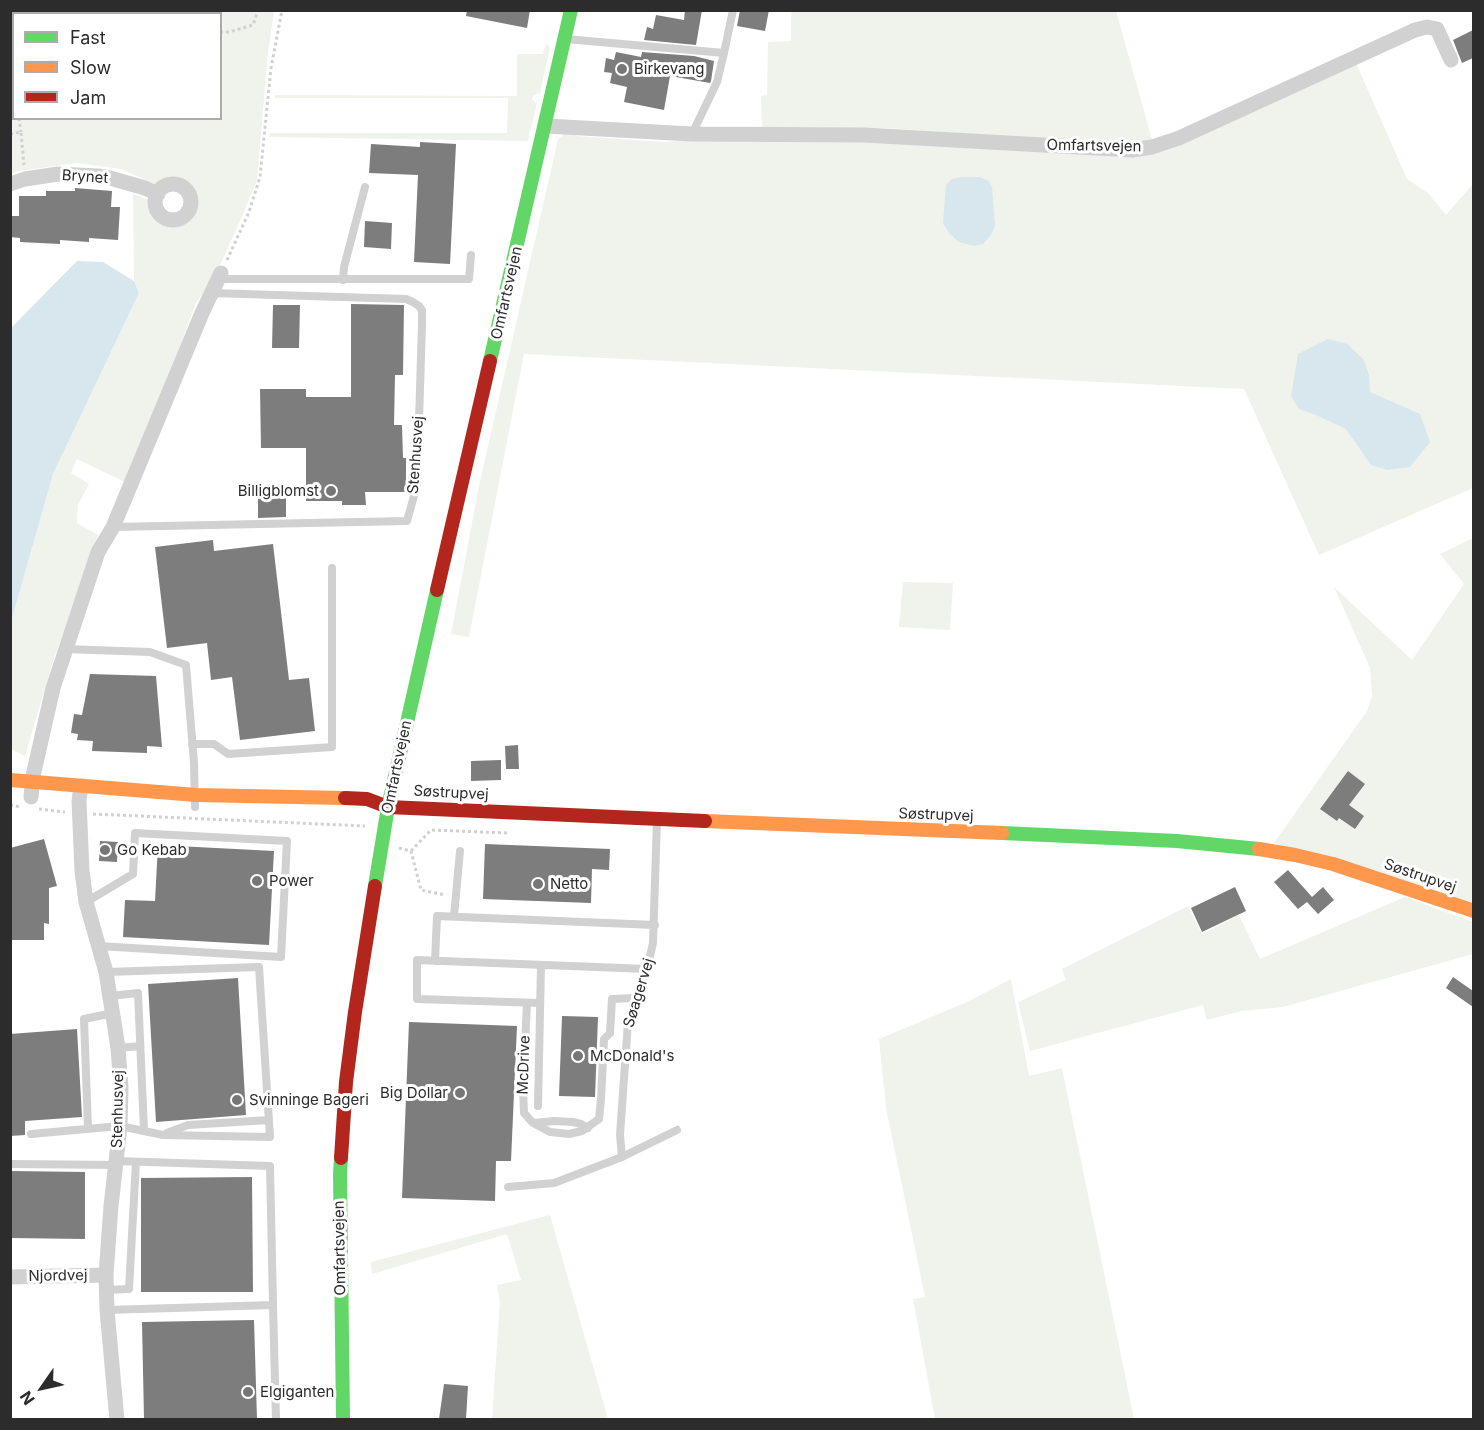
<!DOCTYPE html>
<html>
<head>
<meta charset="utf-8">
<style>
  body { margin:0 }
  #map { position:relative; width:1484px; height:1430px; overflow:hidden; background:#fff; font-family:Inter,sans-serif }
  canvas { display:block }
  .frame { position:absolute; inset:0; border:12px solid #2c2c2c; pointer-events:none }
  .legend { position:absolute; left:12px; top:12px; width:210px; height:108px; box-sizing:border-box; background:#fff; border:2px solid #ababab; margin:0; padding:8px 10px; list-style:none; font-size:18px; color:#2c2c2c }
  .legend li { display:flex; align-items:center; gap:12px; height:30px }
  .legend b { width:30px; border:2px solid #ababab }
  .north { position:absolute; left:12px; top:1358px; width:60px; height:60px; -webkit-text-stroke:4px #fff; paint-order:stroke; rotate:236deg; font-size:16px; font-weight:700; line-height:24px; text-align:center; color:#2c2c2c }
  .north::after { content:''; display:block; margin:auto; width:21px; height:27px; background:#2c2c2c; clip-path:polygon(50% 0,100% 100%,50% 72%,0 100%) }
</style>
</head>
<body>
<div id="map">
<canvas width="1484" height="1430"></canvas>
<div class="frame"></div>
<ul class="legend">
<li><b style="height:8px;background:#63d668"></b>Fast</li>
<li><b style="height:8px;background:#ff974d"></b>Slow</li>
<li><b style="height:8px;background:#b3261e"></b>Jam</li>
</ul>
<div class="north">N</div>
</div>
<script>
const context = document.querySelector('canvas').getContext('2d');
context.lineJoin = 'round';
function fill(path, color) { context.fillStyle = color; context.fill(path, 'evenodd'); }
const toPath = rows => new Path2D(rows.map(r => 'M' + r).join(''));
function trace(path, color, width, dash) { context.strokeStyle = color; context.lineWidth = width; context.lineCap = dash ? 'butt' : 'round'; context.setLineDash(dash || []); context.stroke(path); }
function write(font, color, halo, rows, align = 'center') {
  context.font = font + ' Inter,sans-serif'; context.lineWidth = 6; context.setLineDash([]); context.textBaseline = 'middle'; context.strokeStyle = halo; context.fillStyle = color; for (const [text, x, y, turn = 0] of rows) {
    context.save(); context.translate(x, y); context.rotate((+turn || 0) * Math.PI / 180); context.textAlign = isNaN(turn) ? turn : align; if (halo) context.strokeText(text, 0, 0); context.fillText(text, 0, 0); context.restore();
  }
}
const green = toPath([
  [10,11,274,11,268,53,257,180,244,212,216,274,196,303,134,469,125,482,77,459,71,473,89,484,78,505,77,523,98,535,53,661,25,756,11,749,11,622,53,474,139,293,134,281,133,194,148,200,155,218,173,226,189,221,197,203,193,190,184,181,170,177,155,184,121,169,77,163,18,171,11,174],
  [14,14,220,14,220,118,14,118],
  [791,11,1116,11,1153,143,1130,145,887,128,762,127,761,96,767,95,768,42,791,41],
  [546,42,550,48,540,93,533,96,532,99,537,104,528,141,269,137,270,133,507,133,508,98,275,98,275,95,517,96,517,54,543,54],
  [1356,63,1407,179,1428,193,1446,215,1473,184,1473,488,1319,555,1244,389,524,354,469,637,451,634,479,486,558,139,567,132,575,131,576,136,665,142,700,139,870,140,1138,154],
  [1473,538,1473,904,1274,843,1367,711,1372,696,1370,668,1334,587,1412,660,1464,584,1440,554],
  [903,582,953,583,950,630,899,627],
  [1405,897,1473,922,1473,954,1283,1007,1241,1011,1207,1020,1203,1005,1030,1051,1018,1002,1066,980,1062,969,1188,906,1202,934,1239,915,1260,959],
  [1011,979,1029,1076,1062,1068,1134,1419,935,1419,913,1299,925,1297,886,1108,879,1039,967,1002],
  [550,1215,608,1419,492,1419,500,1301,497,1285,521,1280,507,1234,372,1274,371,1262]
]);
const water = toPath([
  [961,177,980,177,989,181,992,187,995,226,991,235,983,244,974,246,959,242,949,233,943,223,946,185,952,179],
  [77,261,103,262,134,281,139,293,53,474,11,622,11,328],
  [1328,339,1347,344,1364,360,1369,375,1370,392,1420,414,1430,442,1410,467,1387,470,1371,465,1346,429,1316,415,1299,409,1291,396,1298,354]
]);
const building = toPath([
  [467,10,530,10,527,28,466,16],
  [685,10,702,10,696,45,644,40,647,27,653,29,656,15,684,20],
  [740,10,769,10,765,31,737,26],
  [1473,30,1473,58,1462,63,1453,40],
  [616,52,641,57,642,52,694,56,714,61,711,81,710,83,670,76,664,110,624,102,627,87,610,83,612,73,604,72,606,58,614,60],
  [420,142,456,144,450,264,414,262,418,175,369,173,371,144,420,147],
  [75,188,112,191,111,207,120,207,118,240,89,238,89,242,60,240,60,244,20,242,20,238,10,237,10,216,19,216,19,196,46,196,46,191,75,191],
  [365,221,392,223,391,249,364,247],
  [351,304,404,305,403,375,395,375,394,425,402,425,403,458,406,458,406,492,365,492,366,505,342,505,342,501,306,501,306,448,261,448,260,389,306,389,306,397,351,397],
  [273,305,300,305,299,348,272,348],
  [258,495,286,495,286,517,258,518],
  [213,540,214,551,273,544,289,680,309,678,315,731,240,740,232,677,211,680,207,643,167,648,155,547],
  [90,674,156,676,162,747,147,746,147,753,92,751,93,741,77,740,78,734,71,733,74,714,82,715],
  [518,745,519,769,506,769,505,746],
  [501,760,501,780,471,781,471,761],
  [1348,771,1365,784,1349,805,1364,816,1355,829,1339,818,1337,821,1320,809],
  [44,839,57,886,49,888,49,924,44,923,44,940,10,940,10,848],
  [100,841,118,842,117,862,99,861],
  [485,844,610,849,609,870,592,869,591,903,483,899],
  [158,845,274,851,269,945,123,937,125,900,155,901],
  [1288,870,1312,897,1323,887,1334,900,1318,914,1307,902,1298,909,1274,882],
  [1235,887,1246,911,1202,932,1191,908],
  [1453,977,1473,991,1473,1007,1446,988],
  [238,978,246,1115,156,1122,148,984],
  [562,1016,598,1017,595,1097,559,1096],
  [409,1022,517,1026,511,1161,496,1161,495,1201,402,1198],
  [77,1029,82,1117,25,1121,25,1135,10,1136,10,1034],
  [10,1171,85,1172,85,1239,10,1238],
  [252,1177,253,1292,141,1292,141,1178],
  [254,1320,257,1419,144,1419,142,1322],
  [444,1384,468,1386,466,1419,439,1419]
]);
const path = toPath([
  [220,32,229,32,253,25,258,10],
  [10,53,14,52],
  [10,73,12,93,14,99],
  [19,118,21,132],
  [10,134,21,132,24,165],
  [227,260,249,212,260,177,271,68,282,10],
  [10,805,21,807],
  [39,809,65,812],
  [93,814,365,826],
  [399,848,411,851,421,890,445,895],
  [411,851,431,830,508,833]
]);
const lane = toPath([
  [566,39,724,53,717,82,692,134],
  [724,53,733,10],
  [218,279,469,279,471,255],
  [343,280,344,267,365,187],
  [113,527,407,521,417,485,422,324,422,310,419,306,413,302,406,299,211,293],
  [65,649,150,652,186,665,194,763,195,807],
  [192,744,214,744,228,754,332,747,332,568],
  [86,902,133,874,135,833,287,841,281,957,99,946],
  [454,916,460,851],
  [435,961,437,916,655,925],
  [110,996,138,993,144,1130],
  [527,1003,523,1088,524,1113,533,1123,550,1132,569,1134,582,1131,599,1119,601,1099,604,1039,610,1033,612,999,636,998],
  [540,1003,417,999,417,960,647,969],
  [118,1048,140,1046],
  [538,1106,541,965],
  [534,1123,554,1121,573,1122,581,1124,588,1128],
  [88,1128,84,1019,113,1013],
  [167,1133,188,1125,269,1120],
  [31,1134,120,1126,163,1135,270,1137,259,967,106,972],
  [622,1157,677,1130],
  [117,1161,270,1166,273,1305],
  [10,1164,117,1165],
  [508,1187,554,1183,622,1157,620,1135,628,1022,647,969,653,943,657,819],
  [106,1290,129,1289,136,1162],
  [107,1310,273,1305,276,1420]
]);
const street = toPath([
  [546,126,692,134,865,135,1132,150,1152,147,1179,138,1415,30,1427,27,1437,29,1451,60],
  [10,184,25,179,58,174,98,176,110,178,145,188,158,194],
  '155 202a18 18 0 1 1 36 0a18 18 0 1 1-36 0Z',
  [81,786,79,801,82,871,86,902,106,972,118,1048,121,1087,120,1126,111,1206,106,1275,107,1310,117,1420],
  [31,797,33,776,53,688,98,552,113,527,202,313,221,273],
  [10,1277,106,1275]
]);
const fast = toPath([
  [490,361,571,10],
  [1002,833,1177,841,1259,849],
  [375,886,388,807,437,590],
  [341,1158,340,1174,343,1420]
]);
const slow = toPath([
  [10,780,196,795,345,798],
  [705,821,1002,833],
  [1259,849,1295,855,1333,864,1474,911]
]);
const jam = toPath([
  [437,590,490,361],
  [345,798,367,799,388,807,705,821],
  [341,1158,346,1082,355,1012,375,886]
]);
const markers = [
  [622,69,6,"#767676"],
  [331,491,6,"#767676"],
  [105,850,6,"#767676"],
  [257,881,6,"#767676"],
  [538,884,6,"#767676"],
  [578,1056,6,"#767676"],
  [460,1093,6,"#767676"],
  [237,1100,6,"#767676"],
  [248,1392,6,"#767676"]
];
const poiNames = [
  ["Birkevang",634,69],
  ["Billigblomst",319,491,"right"],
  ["Go Kebab",117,850],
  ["Power",269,881],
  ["Netto",550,884],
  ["McDonald's",590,1056],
  ["Big Dollar",448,1093,"right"],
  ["Svinninge Bageri",249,1100],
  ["Elgiganten",260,1392]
];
const streetNames = [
  ["Omfartsvejen",1094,146,1],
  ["Brynet",85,177,4],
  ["Omfartsvejen",507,293,-77],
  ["Stenhusvej",416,455,-86],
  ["Omfartsvejen",397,767,-78],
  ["Søstrupvej",451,793,3],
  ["Søstrupvej",936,815,2],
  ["Søstrupvej",1420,876,19],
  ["Søagervej",639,993,-73],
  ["McDrive",524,1065,-88],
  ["Stenhusvej",118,1109,-89],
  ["Omfartsvejen",340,1248,-91],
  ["Njordvej",58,1276,-1]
];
fill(green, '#eff3eb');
fill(water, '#d8e6ee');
fill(building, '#7d7d7d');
trace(path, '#d1d1d1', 3, [3, 3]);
trace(lane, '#d1d1d1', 8);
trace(street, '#d1d1d1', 15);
trace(fast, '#63d668', 14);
trace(slow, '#ff974d', 14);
trace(jam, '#b3261e', 14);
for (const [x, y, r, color] of markers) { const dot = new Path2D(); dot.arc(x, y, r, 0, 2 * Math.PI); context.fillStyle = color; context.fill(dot); trace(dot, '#fff', 2); }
write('15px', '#2c2c2c', '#fff', poiNames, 'left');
write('15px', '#2c2c2c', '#fff', streetNames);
</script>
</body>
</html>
